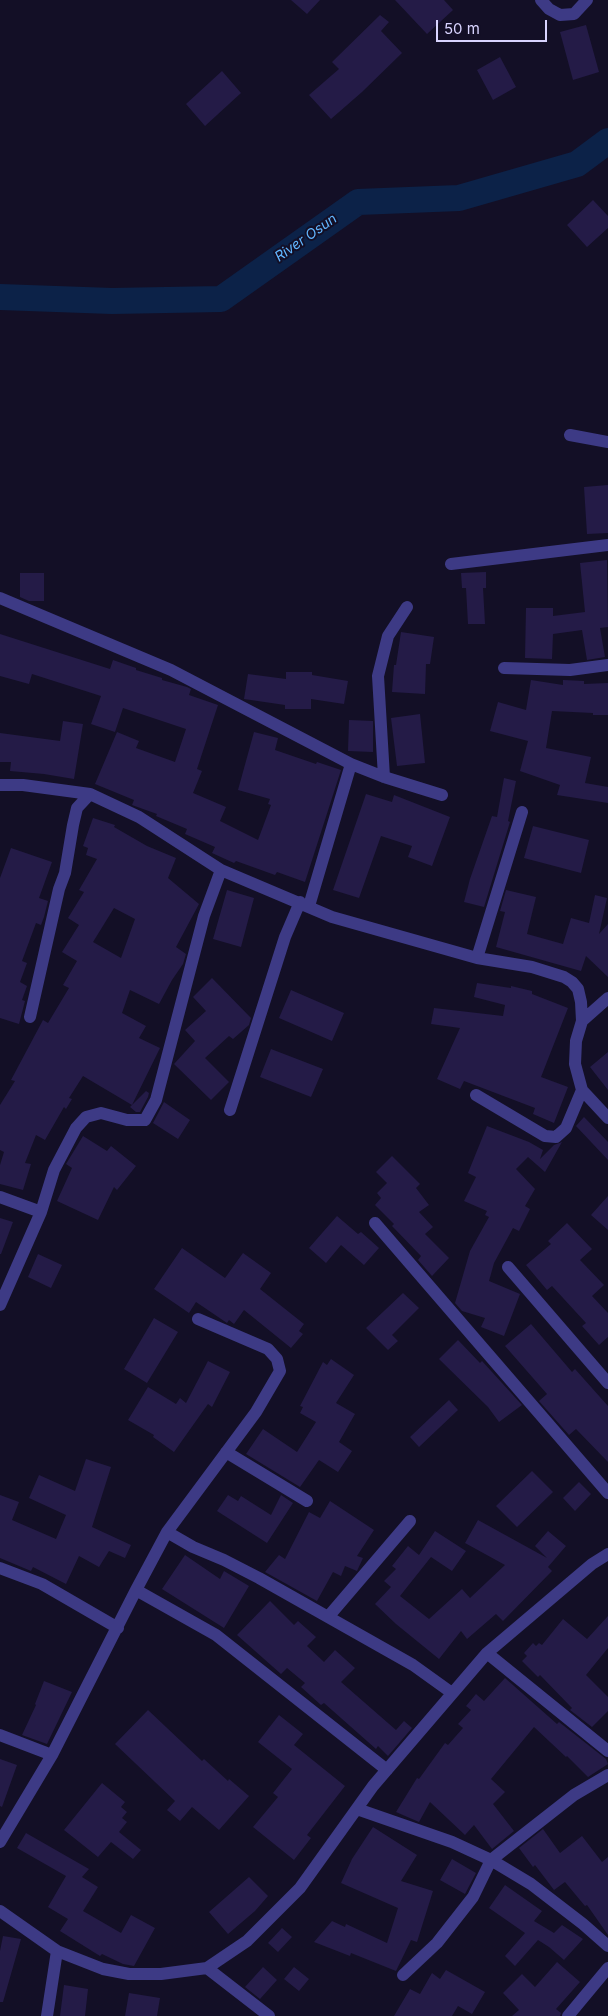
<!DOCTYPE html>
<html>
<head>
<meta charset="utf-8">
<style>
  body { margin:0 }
  #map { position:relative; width:608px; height:2016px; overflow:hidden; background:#130f26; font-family:Inter,sans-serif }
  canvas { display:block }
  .scale { position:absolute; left:436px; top:20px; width:111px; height:22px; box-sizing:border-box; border:2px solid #d9d4ff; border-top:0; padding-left:6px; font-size:15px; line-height:18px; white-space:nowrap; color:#d9d4ff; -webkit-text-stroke:4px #130f26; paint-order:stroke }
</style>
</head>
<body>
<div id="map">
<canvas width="608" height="2016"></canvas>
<div class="scale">50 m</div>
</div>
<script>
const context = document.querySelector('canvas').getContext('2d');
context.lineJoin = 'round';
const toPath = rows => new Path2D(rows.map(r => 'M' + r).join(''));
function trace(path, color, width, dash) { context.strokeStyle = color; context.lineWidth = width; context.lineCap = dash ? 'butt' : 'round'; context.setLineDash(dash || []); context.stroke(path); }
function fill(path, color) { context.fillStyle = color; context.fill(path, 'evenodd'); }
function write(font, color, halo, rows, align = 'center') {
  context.font = font + ' Inter,sans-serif'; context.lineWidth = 4; context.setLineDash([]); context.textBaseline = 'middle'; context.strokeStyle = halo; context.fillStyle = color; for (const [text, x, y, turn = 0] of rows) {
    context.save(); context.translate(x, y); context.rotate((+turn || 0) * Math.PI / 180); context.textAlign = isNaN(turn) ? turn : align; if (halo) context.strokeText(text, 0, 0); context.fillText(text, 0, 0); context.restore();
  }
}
const river = toPath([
  [0,297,112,301,221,299,358,202,459,198,577,164,608,141]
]);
const building = toPath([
  [291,0,320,0,307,14],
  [395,0,444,0,453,10,427,34],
  [380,15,389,22,381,31,402,53,362,92,331,119,309,95,339,69,332,62],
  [586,25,599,72,573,80,560,32],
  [500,57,516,87,493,100,477,70],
  [222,71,241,93,205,126,186,104],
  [593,200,608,216,608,228,587,247,567,225],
  [608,485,608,533,587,534,584,487],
  [607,560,608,627,600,628,605,657,587,660,582,630,553,634,552,659,525,658,526,608,553,608,553,616,585,612,580,563],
  [486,572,486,588,483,588,485,624,468,624,466,588,462,588,461,573],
  [20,573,44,573,44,601,29,601,20,597],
  [401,632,434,637,430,664,426,664,425,694,392,692,394,665,396,665],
  [0,634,110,669,113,660,136,668,136,670,162,678,162,680,187,687,191,689,189,695,218,705,197,769,202,771,193,793,226,807,220,821,258,840,271,805,268,804,270,799,238,790,254,732,278,738,275,750,316,764,317,762,341,770,305,882,277,872,275,875,236,861,234,863,212,853,215,847,185,834,187,829,156,816,157,814,132,805,134,800,95,784,117,732,139,741,136,748,175,762,186,729,123,708,115,732,91,724,101,696,32,674,29,684,0,676],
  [286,672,312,672,312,675,348,681,344,704,311,699,311,709,285,709,285,705,244,699,248,674,286,679],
  [531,680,563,685,563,680,584,681,584,684,608,683,608,715,593,715,593,713,552,711,546,748,591,757,585,783,608,787,608,803,557,795,560,785,520,771,528,741,490,731,498,702,526,710],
  [420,714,425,763,397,766,391,718],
  [349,720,373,721,373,752,348,751],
  [63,721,83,724,74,779,44,774,10,771,11,762,0,762,0,733,60,741],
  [504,778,516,781,508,821,510,822,484,907,464,902,470,879,492,816,497,817],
  [366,794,392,802,394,795,450,817,432,866,408,857,412,846,381,836,359,898,333,890],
  [93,818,115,825,114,827,147,846,176,858,168,878,199,904,176,947,186,954,183,964,172,980,159,1004,130,990,122,1013,146,1026,139,1038,160,1048,132,1105,83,1076,69,1098,72,1099,66,1109,64,1107,45,1140,36,1135,25,1163,31,1164,23,1190,0,1184,0,1165,4,1152,0,1150,0,1105,15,1081,11,1080,43,1020,48,1023,69,988,63,985,77,961,62,952,79,925,68,918,84,892,79,890,97,859,86,855,88,848,83,846],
  [114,908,135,919,121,958,93,942],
  [533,826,589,840,581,873,524,858],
  [11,848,52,862,39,898,48,901,44,917,41,925,36,923,22,961,27,963,20,982,27,986,22,1000,25,1001,19,1024,0,1018,0,878],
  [227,890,254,898,241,947,213,939],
  [506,890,536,897,527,934,563,944,571,918,589,923,595,895,607,898,599,934,608,924,608,977,586,956,581,971,496,947,505,912,500,911],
  [212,978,251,1018,249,1025,233,1039,229,1036,205,1058,229,1082,211,1100,174,1064,195,1041,185,1030,206,1011,193,997],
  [477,983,511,988,511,986,532,991,532,994,568,1008,541,1077,568,1087,554,1123,533,1114,535,1108,464,1081,460,1089,437,1079,460,1028,431,1024,434,1008,503,1016,505,1005,474,997],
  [291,990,344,1013,332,1041,279,1018],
  [271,1049,323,1069,311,1097,260,1077],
  [608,1052,608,1090,590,1067],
  [146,1091,149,1093,148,1097,140,1112,136,1112,130,1107],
  [164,1102,190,1120,178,1139,153,1123],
  [584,1117,608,1142,608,1160,576,1126],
  [487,1126,529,1142,543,1150,540,1159,554,1145,562,1142,545,1172,528,1157,516,1169,535,1189,525,1206,530,1209,519,1231,513,1228,494,1263,489,1281,520,1294,504,1336,481,1327,485,1318,462,1311,455,1303,470,1251,489,1217,485,1215,487,1211,464,1201,476,1177,468,1173],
  [83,1136,107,1151,111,1146,136,1166,117,1190,114,1187,98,1220,57,1201,72,1168,66,1164],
  [392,1156,420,1184,416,1188,429,1205,419,1212,433,1227,425,1234,449,1258,432,1276,418,1260,421,1256,392,1226,394,1224,375,1205,381,1198,377,1193,387,1183,376,1172],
  [608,1196,608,1230,591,1215],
  [337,1216,358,1234,361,1232,379,1248,364,1265,341,1245,326,1263,309,1248],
  [0,1218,13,1222,1,1254,0,1254],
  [567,1223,592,1249,580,1260,604,1285,592,1296,608,1313,608,1337,599,1345,582,1326,586,1323,552,1286,547,1290,526,1265,551,1244,548,1241],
  [182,1248,225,1278,243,1253,271,1273,260,1289,304,1324,299,1331,303,1334,291,1348,244,1310,234,1324,229,1320,227,1323,196,1302,189,1313,154,1289],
  [38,1254,62,1265,51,1288,28,1277],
  [403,1293,419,1308,392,1335,398,1341,388,1350,366,1328],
  [154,1318,178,1332,147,1383,124,1369],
  [531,1324,572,1372,575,1369,608,1406,608,1462,576,1429,569,1435,539,1401,547,1394,505,1346],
  [458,1340,480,1363,482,1361,522,1405,499,1422,488,1407,439,1359],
  [331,1359,354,1375,336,1403,355,1414,339,1442,352,1451,338,1472,319,1460,300,1487,246,1454,263,1429,297,1452,316,1422,300,1413,303,1407,300,1406,323,1362,327,1365],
  [208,1361,230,1372,212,1407,208,1404,174,1452,153,1437,154,1435,128,1420,148,1387,176,1404,180,1398,186,1403],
  [449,1400,458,1410,419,1447,410,1437],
  [86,1459,111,1467,92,1527,131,1545,125,1558,109,1551,99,1567,79,1556,66,1584,33,1567,31,1571,0,1558,0,1495,19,1502,12,1520,56,1539,66,1515,29,1498,39,1475,75,1491],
  [532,1471,553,1492,517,1527,496,1506],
  [579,1482,591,1494,575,1511,563,1498],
  [228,1495,238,1501,241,1496,271,1515,281,1495,293,1503,267,1543,217,1511],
  [330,1501,374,1530,357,1556,363,1558,357,1571,345,1566,341,1576,333,1572,317,1601,265,1572,279,1555,285,1559,309,1512,320,1518],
  [478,1520,547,1558,535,1546,548,1531,566,1546,548,1567,552,1571,503,1621,496,1614,467,1639,461,1631,439,1659,396,1624,375,1604,391,1587,384,1581,396,1569,392,1566,408,1546,419,1555,435,1531,466,1551,452,1571,431,1557,400,1596,429,1619,462,1589,470,1598,505,1565,465,1543],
  [185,1555,220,1579,224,1571,249,1586,224,1628,162,1589],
  [270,1601,294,1625,298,1621,316,1637,307,1646,324,1662,335,1650,355,1668,341,1682,396,1730,404,1721,412,1728,388,1756,378,1746,376,1749,324,1703,321,1705,301,1687,305,1683,287,1668,281,1674,237,1635],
  [608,1616,608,1648,586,1675,608,1697,608,1711,592,1727,570,1710,572,1708,540,1675,538,1677,522,1661,527,1656,524,1653,533,1643,536,1646,539,1643,542,1645,563,1619,587,1639],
  [505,1678,557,1724,559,1722,606,1759,608,1764,588,1777,567,1756,566,1757,534,1727,491,1779,505,1792,493,1804,514,1831,492,1849,474,1825,465,1835,430,1802,419,1822,396,1812,417,1778,419,1779,445,1743,448,1745,463,1728,458,1724,471,1710,466,1706,476,1694,484,1701],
  [44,1681,72,1692,47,1744,22,1735,36,1705,35,1704],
  [148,1710,202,1761,204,1759,228,1781,229,1779,249,1796,219,1830,192,1807,180,1821,167,1810,175,1801,115,1744],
  [279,1715,303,1734,294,1745,345,1786,307,1835,311,1838,294,1860,253,1827,278,1797,273,1793,292,1769,258,1742],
  [0,1759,17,1765,2,1807,0,1806],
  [102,1783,125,1802,121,1807,127,1812,122,1818,127,1822,119,1832,141,1850,133,1859,111,1842,98,1857,64,1830],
  [373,1827,417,1855,401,1881,433,1891,417,1942,411,1940,396,1971,351,1953,350,1956,314,1942,332,1921,345,1927,346,1924,387,1943,398,1908,341,1883,352,1859],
  [543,1829,560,1853,582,1836,602,1862,608,1857,608,1935,587,1905,585,1906,565,1882,554,1890,535,1865,533,1867,519,1848],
  [26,1833,89,1869,82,1877,98,1887,83,1911,121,1933,131,1915,155,1928,134,1966,123,1964,102,1954,100,1956,60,1931,68,1919,48,1907,66,1876,17,1848],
  [452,1859,476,1873,465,1894,440,1880],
  [249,1877,268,1896,255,1911,228,1934,209,1912],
  [505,1885,542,1911,534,1921,554,1933,562,1925,583,1939,564,1960,549,1947,538,1940,515,1966,505,1956,525,1933,489,1908],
  [282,1928,292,1937,278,1952,268,1943],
  [3,1936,21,1939,3,2002,0,2002,0,1951],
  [557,1962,580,1982,556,2009,561,2013,560,2016,512,2016,519,2010,503,1993,522,1974,535,1987],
  [263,1967,277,1980,260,1999,245,1987],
  [294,1967,309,1979,299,1991,284,1979],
  [446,1970,485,1992,472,2014,458,2006,452,2016,394,2016,410,1989,420,1994,432,1973,440,1979],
  [64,1985,88,1989,85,2016,60,2016],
  [129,1993,160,1998,157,2016,125,2016]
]);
const minor = toPath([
  [541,0,549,9,560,15,574,14,587,0],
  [570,435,608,442],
  [451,564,608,545],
  [0,598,171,670,351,764,384,777,442,795],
  [504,668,570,670,608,665],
  [384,777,378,676,388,636,407,607],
  [0,785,23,785,90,794,139,817,221,870,332,917,477,958,532,967,564,977,572,982,578,989,581,1002,582,1021,576,1041,575,1064,582,1090,608,1118],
  [309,906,351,764],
  [477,958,522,812],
  [30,1017,59,889,65,873,73,825,77,808,90,794],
  [582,1021,608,998],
  [476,1095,545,1136,556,1137,566,1128,582,1090],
  [230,1110,285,937,300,902],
  [0,1197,41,1212],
  [375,1223,608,1493],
  [508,1267,608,1383],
  [0,1305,41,1212,54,1170,76,1128,86,1117,101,1113,127,1120,145,1120,156,1100,204,916,221,870],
  [226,1452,307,1501],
  [167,1532,193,1547,224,1560,259,1578,413,1665,452,1693],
  [0,1568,42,1584,118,1628],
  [136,1590,216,1635,387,1770],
  [328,1617,410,1521],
  [487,1653,608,1751],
  [0,1735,52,1755],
  [357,1809,452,1842,491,1860,531,1884,583,1924,608,1946],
  [0,1842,52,1755,136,1590,167,1532,256,1412,280,1371,277,1359,268,1349,198,1319],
  [0,1911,57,1951,103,1969,129,1974,161,1974,207,1968,247,1941,300,1888,373,1786,487,1653,592,1564,608,1554],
  [207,1968,269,2016],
  [403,1975,437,1943,473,1897,491,1860,574,1795,608,1775],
  [47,2016,57,1951],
  [568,2016,608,1968]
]);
const waterNames = [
  ["River Osun",306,238,-35]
];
trace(river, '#0c2248', 26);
fill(building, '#241b47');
trace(minor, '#3d3a85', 12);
write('italic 14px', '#62b6ff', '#130f26', waterNames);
</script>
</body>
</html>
